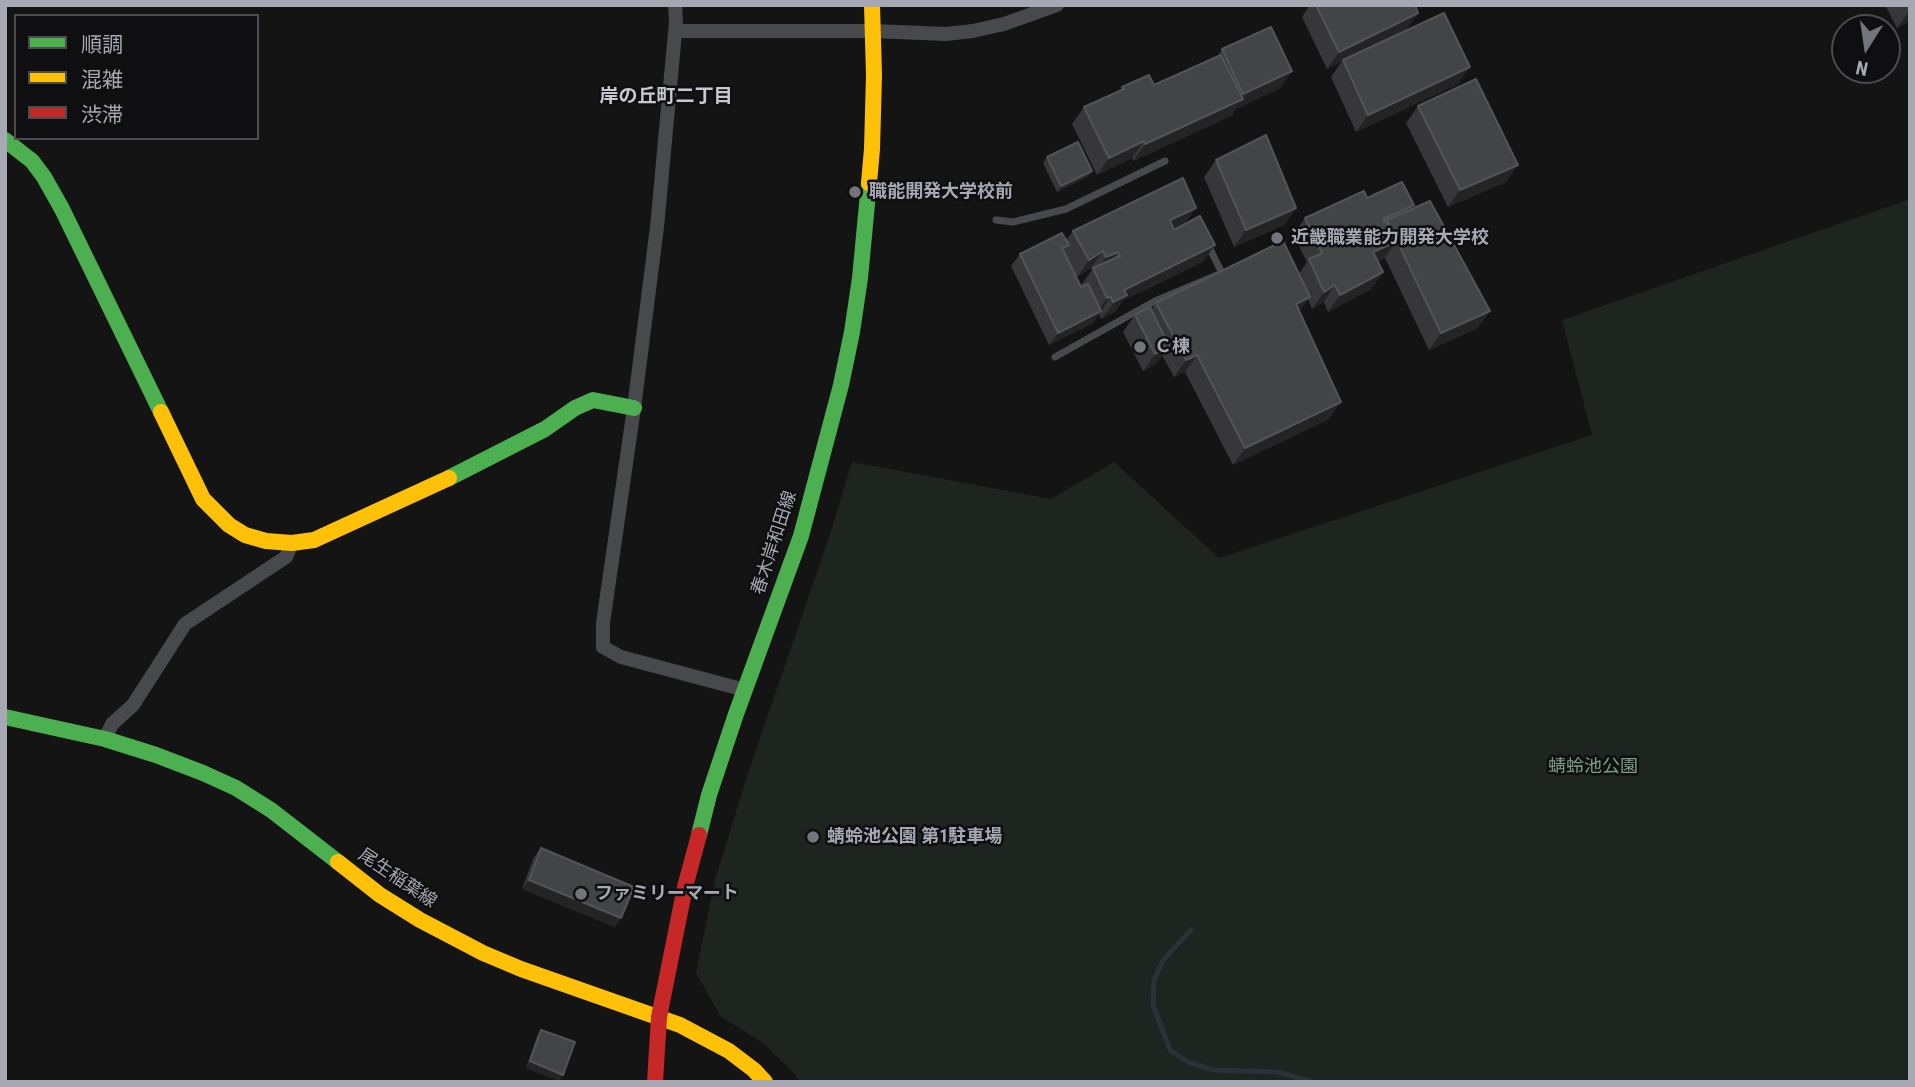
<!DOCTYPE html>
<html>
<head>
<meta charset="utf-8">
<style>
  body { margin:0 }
  #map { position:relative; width:1915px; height:1087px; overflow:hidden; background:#141414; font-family:"Roboto Condensed","Noto Sans JP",sans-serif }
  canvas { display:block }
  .frame { position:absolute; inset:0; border:7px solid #a6a8b4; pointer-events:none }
  .legend { position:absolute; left:14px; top:14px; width:245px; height:126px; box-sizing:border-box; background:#0f0e10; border:2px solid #4b4c52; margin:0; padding:9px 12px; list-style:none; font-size:21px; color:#a6a8b4 }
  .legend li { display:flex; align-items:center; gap:14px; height:35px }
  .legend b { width:35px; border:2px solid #4b4c52 }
  .north { position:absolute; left:1831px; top:14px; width:70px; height:70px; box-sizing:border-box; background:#0f0e10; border:2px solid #4b4c52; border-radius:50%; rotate:192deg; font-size:19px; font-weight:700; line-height:28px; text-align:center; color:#a6a8b4 }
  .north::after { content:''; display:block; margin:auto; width:24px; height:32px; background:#73747c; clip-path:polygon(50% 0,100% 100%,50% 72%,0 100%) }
</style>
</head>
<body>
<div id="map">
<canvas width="1915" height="1087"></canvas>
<div class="frame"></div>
<ul class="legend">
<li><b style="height:9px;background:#4caf50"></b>順調</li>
<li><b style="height:9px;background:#ffc107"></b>混雑</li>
<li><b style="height:9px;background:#c62828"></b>渋滞</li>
</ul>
<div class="north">N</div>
</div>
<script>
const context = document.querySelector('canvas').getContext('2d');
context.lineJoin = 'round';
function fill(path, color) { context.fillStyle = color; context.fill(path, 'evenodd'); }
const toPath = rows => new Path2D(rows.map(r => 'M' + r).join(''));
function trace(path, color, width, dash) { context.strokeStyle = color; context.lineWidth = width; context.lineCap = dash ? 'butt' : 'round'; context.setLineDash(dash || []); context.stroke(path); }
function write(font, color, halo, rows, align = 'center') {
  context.font = font + ' "Roboto Condensed","Noto Sans JP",sans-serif'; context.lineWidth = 5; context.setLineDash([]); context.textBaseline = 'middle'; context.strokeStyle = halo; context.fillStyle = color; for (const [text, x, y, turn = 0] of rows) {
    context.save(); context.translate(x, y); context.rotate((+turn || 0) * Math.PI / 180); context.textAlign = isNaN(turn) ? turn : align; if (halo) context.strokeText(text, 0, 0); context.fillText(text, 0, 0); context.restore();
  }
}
const green = toPath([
  [1910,199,1910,1082,800,1082,795,1074,763,1043,720,1016,696,972,715,880,748,773,830,534,852,462,1051,499,1114,462,1219,558,1592,435,1562,320]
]);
const stream = toPath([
  [1191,930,1164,959,1154,980,1153,1005,1170,1050,1188,1062,1213,1070,1277,1072,1313,1082]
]);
const lane = toPath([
  [996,220,1013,222,1066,209,1165,161],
  [1055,357,1155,301,1222,273,1207,243]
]);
const street = toPath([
  [675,5,676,22,657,227,634,408,603,623,603,647,621,657,745,690],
  [675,31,873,31,946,34,973,31,1004,24,1057,5],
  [105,739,112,724,133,705,185,624,286,557,292,543]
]);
const fast = toPath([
  [5,140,32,161,44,177,62,209,161,412],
  [449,478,545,429,575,408,593,400,634,408],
  [5,717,105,739,156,755,203,773,236,788,271,810,338,862],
  [699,835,709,795,736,714,801,536,841,385,852,332,860,278,869,183]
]);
const slow = toPath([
  [869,183,872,149,874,75,872,5],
  [161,412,203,499,229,525,245,535,266,541,292,543,314,540,449,478],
  [338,862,380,895,420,920,483,953,521,969,680,1025,729,1051,754,1070,765,1082]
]);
const jam = toPath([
  [655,1082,659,1017,685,887,699,835]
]);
const wall = toPath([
  [1310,5,1415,5,1418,13,1406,30,1374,46,1458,84,1356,132,1331,77,1342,61,1327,69,1302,17],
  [1885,5,1910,5,1910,21,1897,28],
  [1222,49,1292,71,1280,88,1236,109,1231,116,1133,161,1132,158,1097,175,1072,124,1084,107,1120,91,1122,87,1154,85,1217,57],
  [1418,106,1506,182,1448,207,1406,123],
  [1047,157,1092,171,1088,177,1057,192,1043,163],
  [1216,160,1296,208,1284,225,1234,247,1204,177],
  [1367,198,1414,205,1411,209,1478,328,1429,350,1385,258,1378,262,1383,272,1371,289,1328,312,1324,302,1312,309,1308,299,1299,311,1329,419,1233,465,1185,372,1174,377,1162,355,1157,363,1143,371,1123,332,1135,315,1151,310,1156,303,1299,274,1307,262,1293,235,1305,218],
  [1185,224,1203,262,1122,301,1115,312,1101,319,1099,314,1093,323,1049,345,1011,266,1020,254,1066,240,1073,231],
  [1070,264,1077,277,1091,268,1092,270,1081,285,1082,287,1081,287],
  [541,848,615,927,522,889,534,857],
  [541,1030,563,1075,559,1081,526,1068,537,1036]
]);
const shadedWall = toPath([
  [1910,10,1910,21,1897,28,1909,11],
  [1418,13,1406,30,1327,69,1339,52],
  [1470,67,1458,84,1356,132,1368,115],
  [1292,71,1280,88,1236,109,1231,116,1133,161,1145,144,1239,101,1243,94],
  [1144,141,1132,158,1097,175,1109,158],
  [1518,165,1506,182,1448,207,1460,190],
  [1092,171,1088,177,1057,192,1061,186],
  [1414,205,1402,222,1387,220,1376,234,1374,235,1386,218],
  [1196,208,1184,225,1158,237,1170,220],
  [1296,208,1284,225,1234,247,1246,230],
  [1396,242,1384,259,1362,269,1373,252],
  [1215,245,1203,262,1122,301,1115,312,1101,319,1124,290],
  [1103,251,1091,268,1077,277,1089,260],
  [1118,252,1106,269,1095,273,1106,257],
  [1383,272,1371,289,1328,312,1340,295],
  [1335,285,1324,302,1312,309,1324,292],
  [1111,297,1093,323,1049,345,1058,333,1096,314,1107,298],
  [1310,297,1298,314,1296,304],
  [1490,311,1478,328,1429,350,1441,333],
  [1169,346,1157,363,1143,371,1155,354],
  [1197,355,1185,372,1174,377,1186,360],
  [1341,402,1329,419,1233,465,1245,448],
  [529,880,621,918,615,927,522,889],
  [530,1061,563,1075,559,1081,526,1068]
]);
const building = toPath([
  [1316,5,1415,5,1418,13,1339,52,1316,5],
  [1444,13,1470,67,1368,115,1343,60,1444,13],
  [1271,27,1292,71,1243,94,1222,49,1271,27],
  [1221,55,1243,99,1145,144,1144,141,1109,158,1084,107,1124,89,1122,87,1149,75,1154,85,1221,55],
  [1476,79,1518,165,1460,190,1418,106,1476,79],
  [1266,135,1296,208,1246,230,1216,160,1266,135],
  [1078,142,1092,171,1061,186,1047,157,1078,142],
  [1183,178,1196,208,1170,220,1174,230,1200,216,1215,245,1124,290,1127,295,1113,302,1111,297,1107,298,1093,268,1120,256,1118,252,1106,257,1103,251,1089,260,1073,231,1183,178],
  [1402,182,1414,205,1386,218,1384,217,1384,221,1385,220,1396,242,1373,252,1383,272,1340,295,1335,285,1324,292,1309,259,1322,253,1305,218,1364,191,1367,198,1402,182],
  [1430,201,1490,311,1441,333,1387,220,1430,201],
  [1062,233,1069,245,1062,248,1081,287,1088,284,1101,311,1058,333,1020,254,1062,233],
  [1283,241,1310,297,1296,304,1341,402,1245,448,1197,355,1186,360,1156,303,1283,241],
  [1150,307,1169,346,1155,354,1135,315,1150,307],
  [541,848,634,887,621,918,529,880,541,848],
  [541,1030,575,1042,563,1075,530,1061,541,1030]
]);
const markers = [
  [855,192,7,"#73747c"],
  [1277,238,7,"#73747c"],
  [1140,347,7,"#73747c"],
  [813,837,7,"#73747c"],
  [581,894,7,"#73747c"]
];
const poiNames = [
  ["職能開発大学校前",869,192],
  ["近畿職業能力開発大学校",1291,238],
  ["Ｃ棟",1154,347],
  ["蜻蛉池公園 第1駐車場",827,837],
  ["ファミリーマート",595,894]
];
const streetNames = [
  ["春木岸和田線",775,543,-72],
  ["尾生稲葉線",397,879,34]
];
const parkNames = [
  ["蜻蛉池公園",1593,767]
];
const neighbourhoodNames = [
  ["岸の丘町二丁目",666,97]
];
fill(green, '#1e2420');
trace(stream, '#2c3138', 5);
trace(lane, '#48494d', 7);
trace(street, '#48494d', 14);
trace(fast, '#4caf50', 16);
trace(slow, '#ffc107', 16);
trace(jam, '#c62828', 16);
fill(wall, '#373739');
fill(shadedWall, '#242425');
fill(building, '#434446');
trace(building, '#535358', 2);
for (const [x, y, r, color] of markers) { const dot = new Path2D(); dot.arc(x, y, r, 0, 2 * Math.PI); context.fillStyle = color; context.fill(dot); trace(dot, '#0f0e10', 2.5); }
write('bold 18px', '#a6a8b4', '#0f0e10', poiNames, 'left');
write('18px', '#a6a8b4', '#0f0e10', streetNames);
write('18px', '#7f9e86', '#0f0e10', parkNames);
write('bold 19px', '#c7c8d0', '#0f0e10', neighbourhoodNames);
</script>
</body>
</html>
